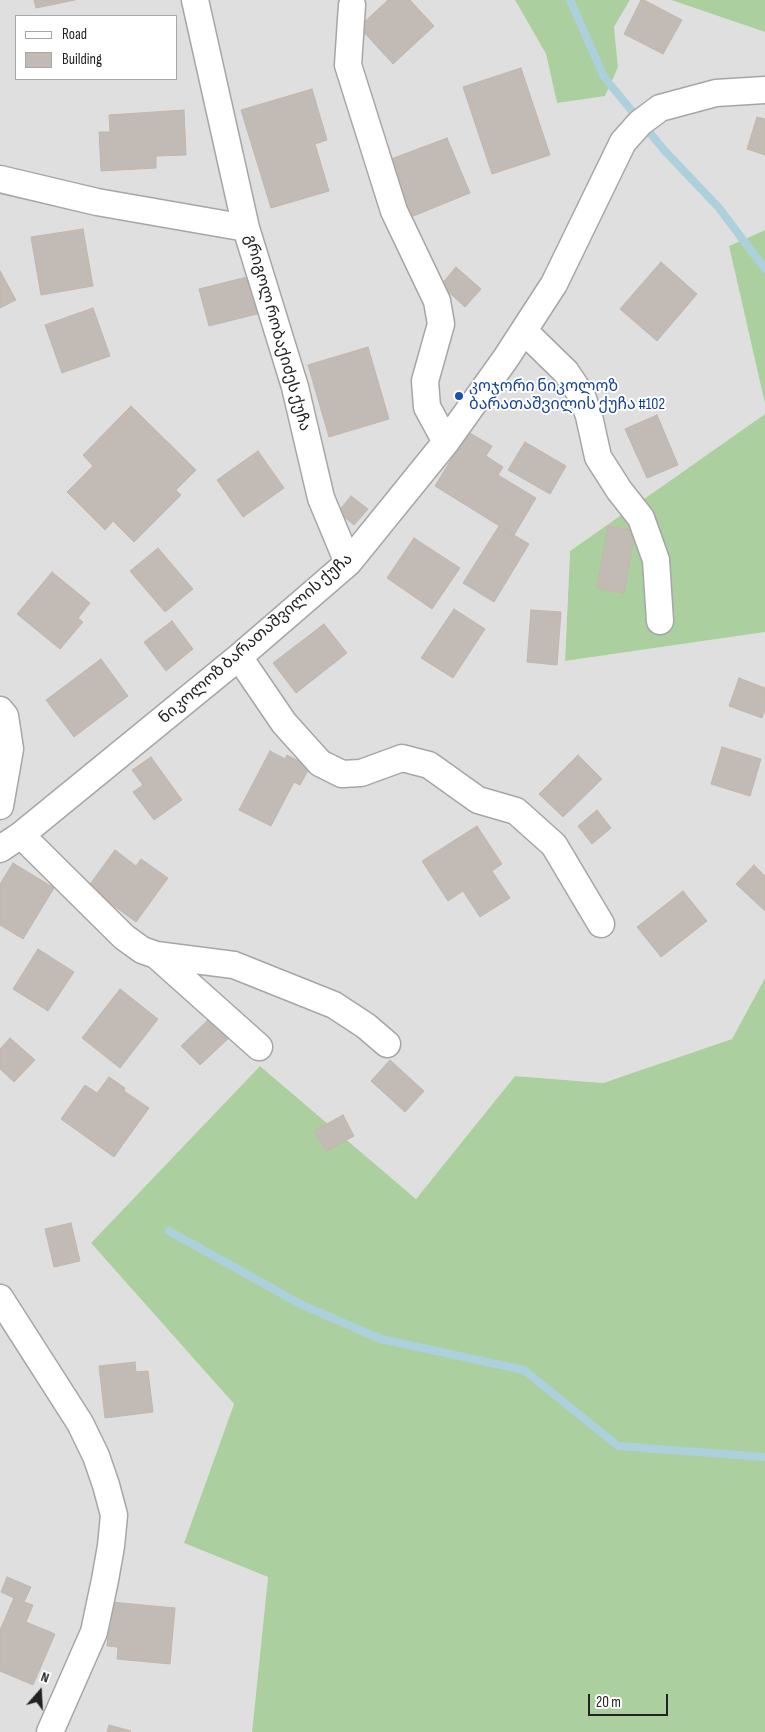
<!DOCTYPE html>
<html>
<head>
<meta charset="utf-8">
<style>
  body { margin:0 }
  #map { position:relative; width:765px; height:1732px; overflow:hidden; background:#f1efe9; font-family:"Sofia Sans Condensed",sans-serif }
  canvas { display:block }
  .legend { position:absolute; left:15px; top:15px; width:162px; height:65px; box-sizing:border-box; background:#fff; border:1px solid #a7a7a7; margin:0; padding:6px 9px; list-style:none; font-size:15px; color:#222 }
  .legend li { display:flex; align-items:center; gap:10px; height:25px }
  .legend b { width:25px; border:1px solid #a7a7a7 }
  .north { position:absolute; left:15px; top:1667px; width:50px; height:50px; -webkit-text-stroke:4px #fff; paint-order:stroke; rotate:19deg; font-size:14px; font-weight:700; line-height:20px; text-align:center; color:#222 }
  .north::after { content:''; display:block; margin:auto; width:18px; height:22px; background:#222; clip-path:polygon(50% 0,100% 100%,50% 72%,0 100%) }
  .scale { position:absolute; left:588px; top:1694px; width:80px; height:22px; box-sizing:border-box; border:2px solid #222; border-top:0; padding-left:6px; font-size:15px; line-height:18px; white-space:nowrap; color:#222; -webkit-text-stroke:4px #fff; paint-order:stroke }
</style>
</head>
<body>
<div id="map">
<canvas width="765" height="1732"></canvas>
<ul class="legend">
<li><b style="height:6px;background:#fff"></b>Road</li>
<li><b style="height:14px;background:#c2bbb5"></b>Building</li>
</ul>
<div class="north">N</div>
<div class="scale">20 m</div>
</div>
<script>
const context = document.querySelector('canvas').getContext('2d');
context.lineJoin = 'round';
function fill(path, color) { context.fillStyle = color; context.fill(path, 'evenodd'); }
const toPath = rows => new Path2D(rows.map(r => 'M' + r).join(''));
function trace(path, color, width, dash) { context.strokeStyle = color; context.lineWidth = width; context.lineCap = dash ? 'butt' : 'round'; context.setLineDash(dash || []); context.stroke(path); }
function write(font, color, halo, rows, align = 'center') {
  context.font = font + ' "Sofia Sans Condensed","Noto Sans Georgian",sans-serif'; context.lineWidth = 4; context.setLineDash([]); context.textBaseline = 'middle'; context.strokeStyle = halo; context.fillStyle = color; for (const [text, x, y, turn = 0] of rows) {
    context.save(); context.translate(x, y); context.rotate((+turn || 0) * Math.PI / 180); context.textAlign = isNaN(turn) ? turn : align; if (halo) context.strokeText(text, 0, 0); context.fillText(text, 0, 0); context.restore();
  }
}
const residential = toPath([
  [0,0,515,0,546,54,557,103,618,67,614,27,630,0,671,0,765,32,765,230,729,246,765,404,765,414,570,551,565,661,765,632,765,978,732,1039,603,1083,515,1076,416,1199,260,1066,91,1243,234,1404,184,1543,268,1577,252,1732,0,1732],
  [16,16,176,16,176,79,16,79]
]);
const forest = toPath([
  [515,0,630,0,614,27,618,67,605,96,557,103,546,54],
  [671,0,765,0,765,32],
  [765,230,765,404,729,246],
  [765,414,765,632,565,661,570,551],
  [765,978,765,1732,252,1732,268,1577,184,1543,234,1404,91,1243,260,1066,416,1199,515,1076,603,1083,732,1039]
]);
const stream = toPath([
  [570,0,604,77,664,150,719,208,765,269],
  [169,1231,302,1305,381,1339,524,1370,618,1446,765,1457]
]);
const building = toPath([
  [34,0,75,0,36,8,34,0],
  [388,0,410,0,434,26,393,64,359,27,388,0],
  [641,0,644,0,682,20,663,54,624,34,641,0],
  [521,68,550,155,492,174,463,87,521,68],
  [312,89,327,140,315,144,329,191,271,208,241,110,312,89],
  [184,110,186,155,156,156,156,168,101,171,99,132,110,132,109,115,184,110],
  [757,117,765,119,765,155,747,149,757,117],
  [447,138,470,193,406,219,383,162,447,138],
  [83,229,93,286,41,295,31,237,83,229],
  [661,262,697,294,657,341,620,309,661,262],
  [456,267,481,289,465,307,441,285,456,267],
  [0,271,16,300,0,308,0,271],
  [251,276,261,313,209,326,199,289,251,276],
  [93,308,110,356,62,373,45,325,93,308],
  [368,347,389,419,329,437,308,365,368,347],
  [131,406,196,470,176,490,181,495,134,542,113,521,105,530,67,492,93,466,83,455,131,406],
  [657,415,678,465,647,478,625,429,657,415],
  [468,432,492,446,486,456,503,467,498,475,536,498,514,535,435,486,468,432],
  [525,442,566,466,550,494,508,470,525,442],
  [258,451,284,488,243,517,217,480,258,451],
  [351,496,368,509,354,525,338,512,351,496],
  [499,526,529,544,494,602,463,583,499,526],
  [608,526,635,531,624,593,597,588,608,526],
  [414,538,460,568,432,609,387,578,414,538],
  [158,548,193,589,165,612,130,571,158,548],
  [52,572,90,603,78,618,83,622,60,649,17,614,52,572],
  [454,609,485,629,453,678,421,658,454,609],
  [531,610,561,612,557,665,527,662,531,610],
  [172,621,193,649,166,671,144,642,172,621],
  [324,624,347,653,296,693,273,663,324,624],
  [101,659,128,696,74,737,46,700,101,659],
  [739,678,765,688,765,710,762,718,729,706,739,678],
  [722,747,761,759,750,796,711,784,722,747],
  [270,751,285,759,287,755,310,767,300,785,294,782,271,826,239,810,270,751],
  [578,755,602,779,563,817,539,794,578,755],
  [151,757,182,800,154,820,133,792,143,785,132,770,151,757],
  [597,810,611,828,592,844,578,826,597,810],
  [477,826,502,864,492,871,510,898,480,917,463,891,448,901,422,861,477,826],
  [115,850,136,866,141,859,168,878,136,922,88,887,115,850],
  [13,863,54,888,23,939,0,925,0,884,13,863],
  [754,865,765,876,765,911,736,884,754,865],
  [683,891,707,921,661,957,637,927,683,891],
  [38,949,74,972,48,1011,13,989,38,949],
  [120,989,158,1019,120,1068,82,1038,120,989],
  [211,1017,230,1037,200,1065,181,1046,211,1017],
  [10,1038,35,1060,14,1082,0,1069,0,1049,10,1038],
  [390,1060,424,1091,405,1112,371,1081,390,1060],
  [109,1077,125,1088,124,1091,149,1108,114,1157,61,1119,85,1085,97,1093,109,1077],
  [343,1115,354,1136,326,1151,314,1131,343,1115],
  [71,1223,80,1261,54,1267,45,1229,71,1223],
  [135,1362,136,1372,148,1371,153,1412,105,1418,99,1366,135,1362],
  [7,1577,31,1587,24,1602,33,1605,26,1622,55,1634,33,1685,0,1671,0,1630,14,1598,1,1592,7,1577],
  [111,1602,175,1608,170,1664,117,1659,118,1647,107,1646,111,1602],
  [109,1725,131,1731,107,1732,109,1725]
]);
const minor = toPath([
  [195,0,246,228,295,387,321,498,348,563],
  [352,5,348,65,394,211,437,301,441,324,425,381,427,407,446,442],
  [0,179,97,202,246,228],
  [524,331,566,372,582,396,589,416,598,457,619,490,641,518,656,560,660,621],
  [239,657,284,723,320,763,342,774,361,773,402,758,429,765,478,800,516,811,554,845,601,924],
  [0,710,5,716,10,749,0,806],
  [21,835,124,937,142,950,156,955,234,965,334,1005,366,1026,387,1044],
  [0,849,21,835,239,657,348,563,446,442,506,358,554,284,623,142,640,123,660,108,716,93,765,90],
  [156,955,259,1047],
  [0,1298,80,1423,96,1456,106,1485,114,1515,111,1546,105,1580,94,1632,50,1732]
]);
const markers = [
  [459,396,5,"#1a4fb4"]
];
const streetNames = [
  ["გრიგოლ რობაქიძეს ქუჩა",277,333,74],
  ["ნიკოლოზ ბარათაშვილის ქუჩა",256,639,-41]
];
const transitNames = [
  ["კოჯორი ნიკოლოზ",469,387],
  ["ბარათაშვილის ქუჩა #102",469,405]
];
fill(residential, '#e0dfdf');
fill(forest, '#accfa0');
trace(stream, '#acd1dd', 8);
fill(building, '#c2bbb5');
trace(building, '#c3b6ac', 1);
trace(minor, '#a6a6a6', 29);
trace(minor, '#fff', 26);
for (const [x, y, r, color] of markers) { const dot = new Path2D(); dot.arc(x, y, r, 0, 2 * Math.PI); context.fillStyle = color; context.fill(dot); trace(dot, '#fff', 2); }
write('16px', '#222', '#fff', streetNames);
write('16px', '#164399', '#fff', transitNames, 'left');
</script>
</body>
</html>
